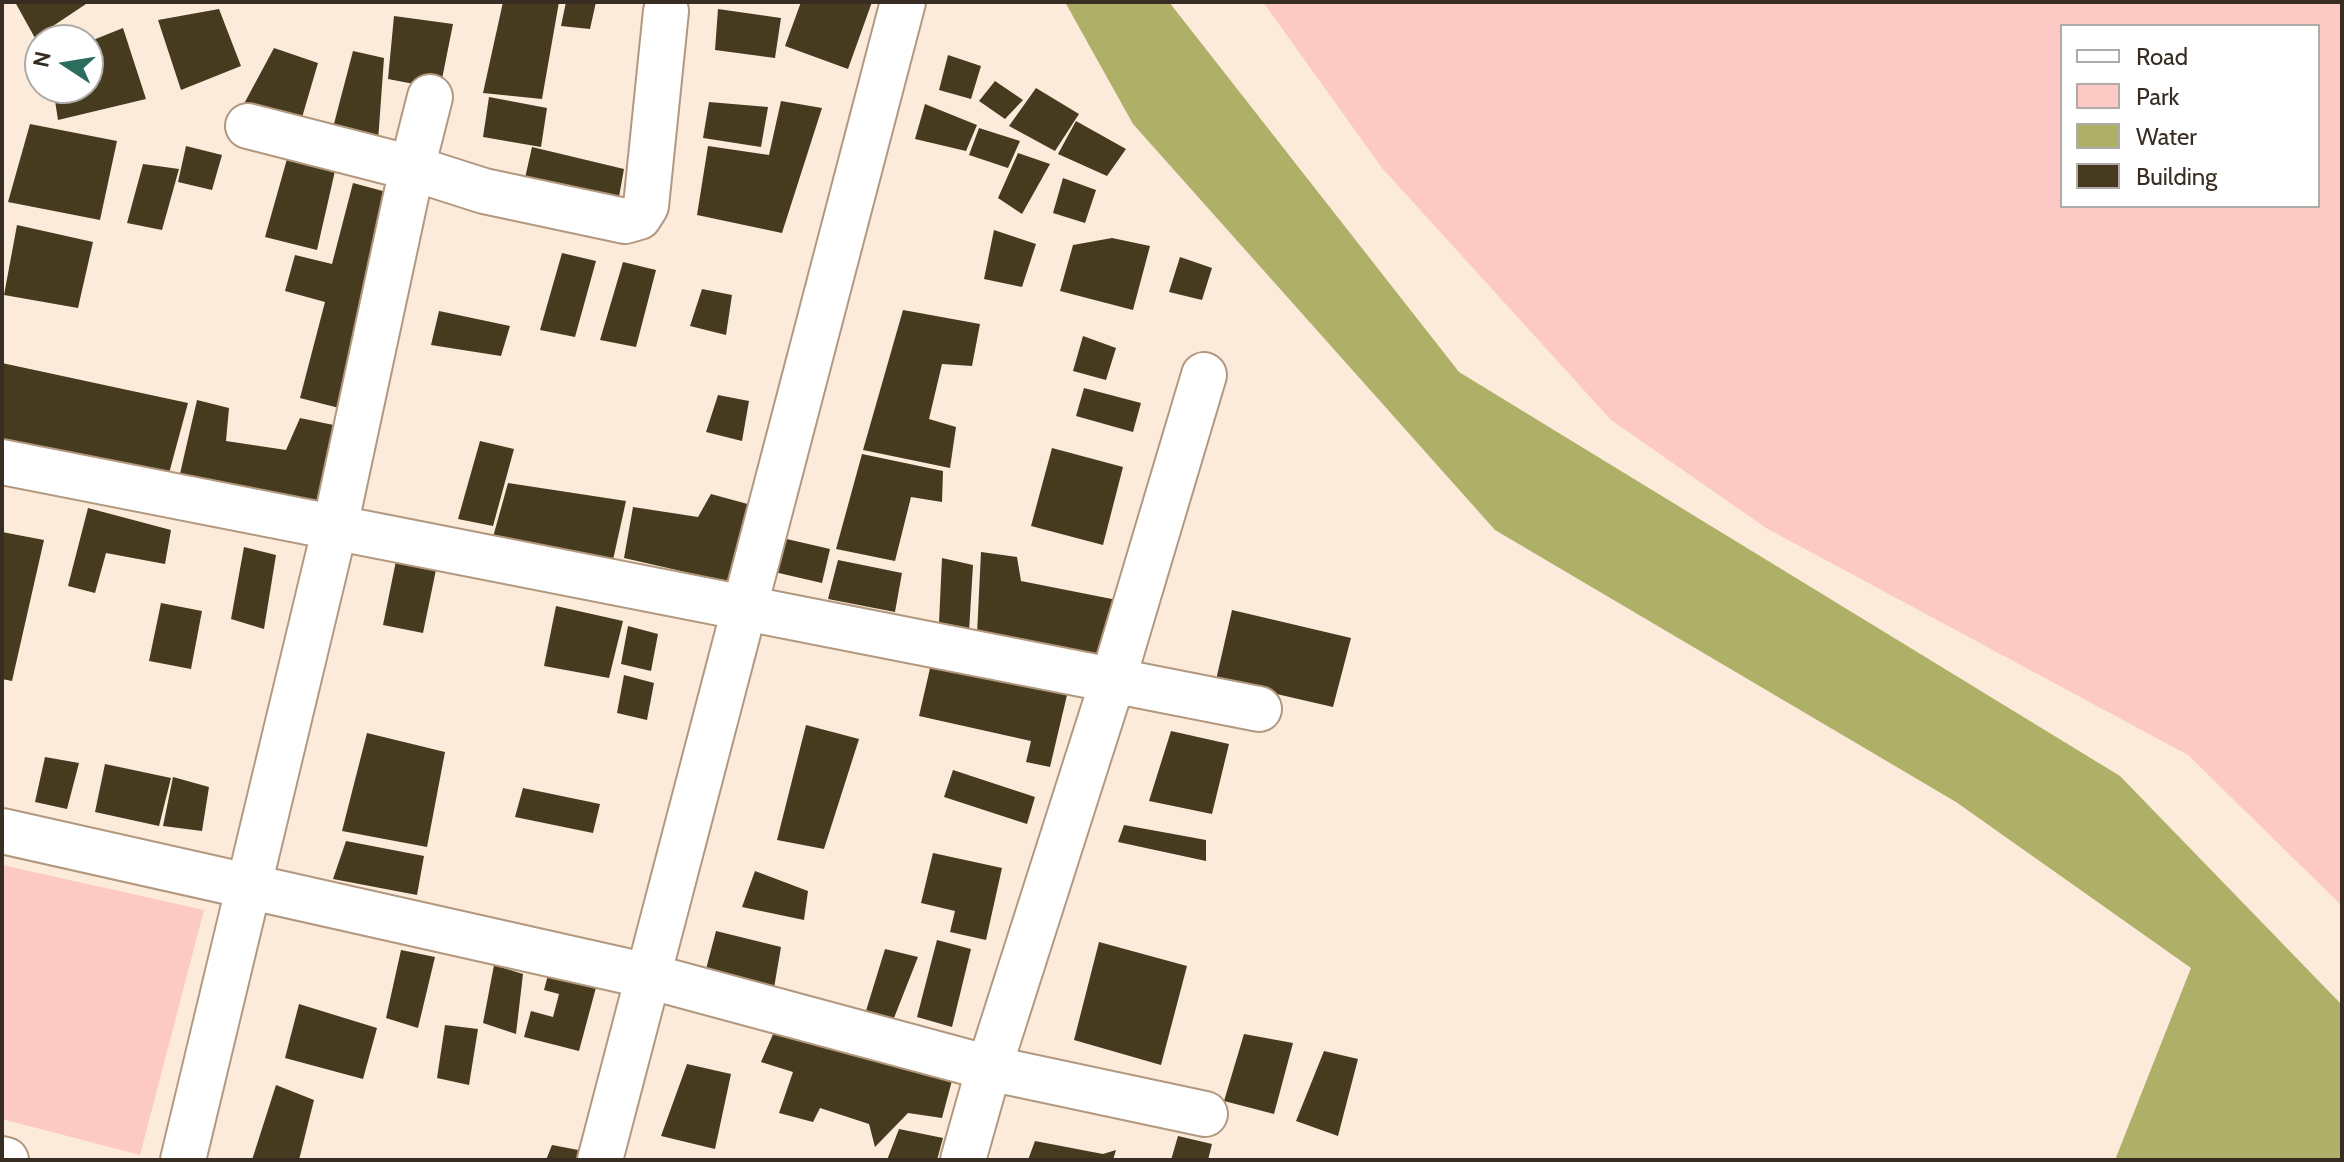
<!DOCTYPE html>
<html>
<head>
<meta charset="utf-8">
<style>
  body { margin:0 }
  #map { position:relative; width:2344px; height:1162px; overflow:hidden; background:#fcebdb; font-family:Cabin,sans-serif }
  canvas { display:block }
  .frame { position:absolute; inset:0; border:4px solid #372d23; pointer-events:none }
  .legend { position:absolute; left:2060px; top:24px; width:260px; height:184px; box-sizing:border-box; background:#fff; border:2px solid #afaba7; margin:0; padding:10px 14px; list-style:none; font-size:24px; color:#372d23 }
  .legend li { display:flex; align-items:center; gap:16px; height:40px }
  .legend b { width:40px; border:2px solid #afaba7 }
  .north { position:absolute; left:24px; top:24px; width:80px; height:80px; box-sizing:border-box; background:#fff; border:2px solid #afaba7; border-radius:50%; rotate:282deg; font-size:22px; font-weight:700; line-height:32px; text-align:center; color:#372d23 }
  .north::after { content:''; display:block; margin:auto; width:28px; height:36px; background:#2c6e5e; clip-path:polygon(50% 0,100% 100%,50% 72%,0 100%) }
</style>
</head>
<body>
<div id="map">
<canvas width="2344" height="1162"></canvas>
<div class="frame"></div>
<ul class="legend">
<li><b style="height:10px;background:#fff"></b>Road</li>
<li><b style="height:22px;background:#fdc9c4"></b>Park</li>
<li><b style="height:22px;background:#aeb068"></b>Water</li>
<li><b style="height:22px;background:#473b1f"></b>Building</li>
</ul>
<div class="north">N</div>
</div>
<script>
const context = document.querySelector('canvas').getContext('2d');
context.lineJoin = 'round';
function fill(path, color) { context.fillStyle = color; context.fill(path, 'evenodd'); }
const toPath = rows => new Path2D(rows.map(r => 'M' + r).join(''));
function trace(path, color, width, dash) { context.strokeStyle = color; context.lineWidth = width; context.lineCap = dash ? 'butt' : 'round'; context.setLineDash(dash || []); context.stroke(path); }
const green = toPath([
  [1263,2,2342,2,2342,906,2188,755,1766,528,1611,420,1382,168],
  [2062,26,2318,26,2318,206,2062,206],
  [2,865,204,910,140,1155,2,1119]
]);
const water = toPath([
  [1065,2,1169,2,1459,372,2120,776,2342,1005,2342,1160,2115,1160,2191,968,1956,802,1495,530,1133,124]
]);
const building = toPath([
  [15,2,89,2,35,38],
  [503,2,559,2,542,99,483,93],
  [566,2,596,2,590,29,561,26],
  [801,2,872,2,848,69,785,46],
  [219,9,241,66,181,90,158,20],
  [718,9,781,18,775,58,715,50],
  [394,16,453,24,440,89,388,79],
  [123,28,146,99,58,120,53,88,88,88,88,42],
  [274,48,318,63,296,138,239,113],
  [353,51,384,58,377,155,330,139],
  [948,55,981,66,971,99,939,90],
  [995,81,1023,100,1005,119,979,101],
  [1036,88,1079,114,1055,151,1009,126],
  [489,97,547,108,541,147,483,137],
  [781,101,822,108,782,233,697,215,708,146,769,155],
  [709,102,768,107,761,147,703,138],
  [925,104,977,125,966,151,915,139],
  [1076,121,1126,149,1107,176,1058,154],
  [30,124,117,141,100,220,8,202],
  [979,128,1020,141,1008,168,969,155],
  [186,146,222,155,212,190,178,182],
  [532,147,624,169,617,208,523,187],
  [1018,153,1050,164,1022,214,998,198],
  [287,159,335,171,317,250,265,237],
  [143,164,179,169,162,230,127,223],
  [1063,178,1096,190,1085,223,1053,213],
  [353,183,394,194,339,408,300,398,325,302,285,291,295,255,332,264],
  [17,225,93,242,78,308,4,295],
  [994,230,1036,244,1022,287,984,279],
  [1112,238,1150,246,1133,310,1060,291,1073,245],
  [562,253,596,261,575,337,540,330],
  [1180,257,1212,268,1202,300,1169,292],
  [623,262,656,270,636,347,600,340],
  [702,289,732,295,726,335,690,326],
  [903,310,980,324,972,366,942,364,929,419,956,427,950,468,863,450],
  [439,311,510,326,501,356,431,345],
  [1083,336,1116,348,1106,380,1073,371],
  [2,363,188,403,168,477,2,444],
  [1084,388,1141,403,1133,432,1076,416],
  [718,395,749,401,742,441,706,432],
  [197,400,229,408,226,441,286,450,300,418,343,427,323,509,179,478],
  [480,441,514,449,493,526,458,519],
  [1052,448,1123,467,1103,545,1031,526],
  [862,454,943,471,942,502,911,497,895,561,836,549],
  [508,483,626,501,613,560,493,537],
  [711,494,755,506,729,582,624,558,633,507,698,517],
  [88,508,171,530,165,564,106,553,95,593,68,586],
  [2,532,44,540,12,681,2,679],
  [778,537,830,549,822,583,770,571],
  [244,547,276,555,264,629,231,619],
  [398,551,438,560,423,633,383,625],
  [981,552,1017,557,1021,581,1122,601,1114,663,977,634],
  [942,558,973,565,969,632,939,623],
  [838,560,902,573,895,612,828,599],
  [161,603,202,611,191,669,149,661],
  [556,606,623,621,609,678,544,666],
  [1232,610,1351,638,1333,707,1216,680],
  [628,626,658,634,651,671,621,664],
  [931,664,1067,695,1050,767,1026,762,1031,741,919,716],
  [624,675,654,683,647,720,617,713],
  [806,725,859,739,824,849,777,840],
  [1171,731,1229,744,1212,814,1149,801],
  [367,733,445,752,427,847,342,831],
  [45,757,79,763,67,809,35,802],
  [105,764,171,778,159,826,95,812],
  [953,770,1035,797,1027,824,944,797],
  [173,777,209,787,202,831,163,826],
  [523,788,600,804,593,833,515,817],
  [1124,825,1206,840,1206,861,1118,842],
  [346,841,424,856,417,895,333,879],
  [933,853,1002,868,986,940,950,932,955,911,921,903],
  [755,871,808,891,804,920,742,907],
  [716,931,781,947,774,988,705,973],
  [937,940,971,949,952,1027,917,1017],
  [1099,942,1187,966,1161,1065,1074,1040],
  [885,949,918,957,892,1023,865,1014],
  [401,950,435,957,418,1028,386,1018],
  [494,965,523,974,516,1034,483,1023],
  [550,967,598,980,579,1051,524,1037,531,1011,553,1017,559,994,544,990],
  [299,1004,377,1028,363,1079,285,1058],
  [445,1025,478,1029,469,1085,437,1078],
  [777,1025,954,1073,942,1118,908,1113,875,1147,869,1124,820,1108,813,1122,779,1113,793,1072,761,1062],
  [1244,1034,1293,1043,1274,1114,1224,1101],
  [1324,1051,1358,1059,1338,1136,1296,1121],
  [687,1064,731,1074,715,1149,661,1136],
  [276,1085,314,1100,299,1160,252,1160],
  [899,1129,943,1138,937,1160,887,1160],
  [1178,1136,1212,1144,1208,1160,1171,1160],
  [1035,1141,1103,1154,1116,1150,1113,1160,1028,1160],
  [552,1145,594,1153,593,1160,546,1160]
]);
const minor = toPath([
  [248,126,412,168,484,191,625,221,639,217,646,206,666,11],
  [2,462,1259,709],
  [2,831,648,976,989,1068,1205,1114],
  [2,1159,6,1160],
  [183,1160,335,527,412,168,430,97],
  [600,1160,903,2],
  [963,1160,989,1068,1113,680,1204,375]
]);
fill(green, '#fdc9c4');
fill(water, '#aeb068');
fill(building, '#473b1f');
trace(minor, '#b2987f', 48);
trace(minor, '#fff', 44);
</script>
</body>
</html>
